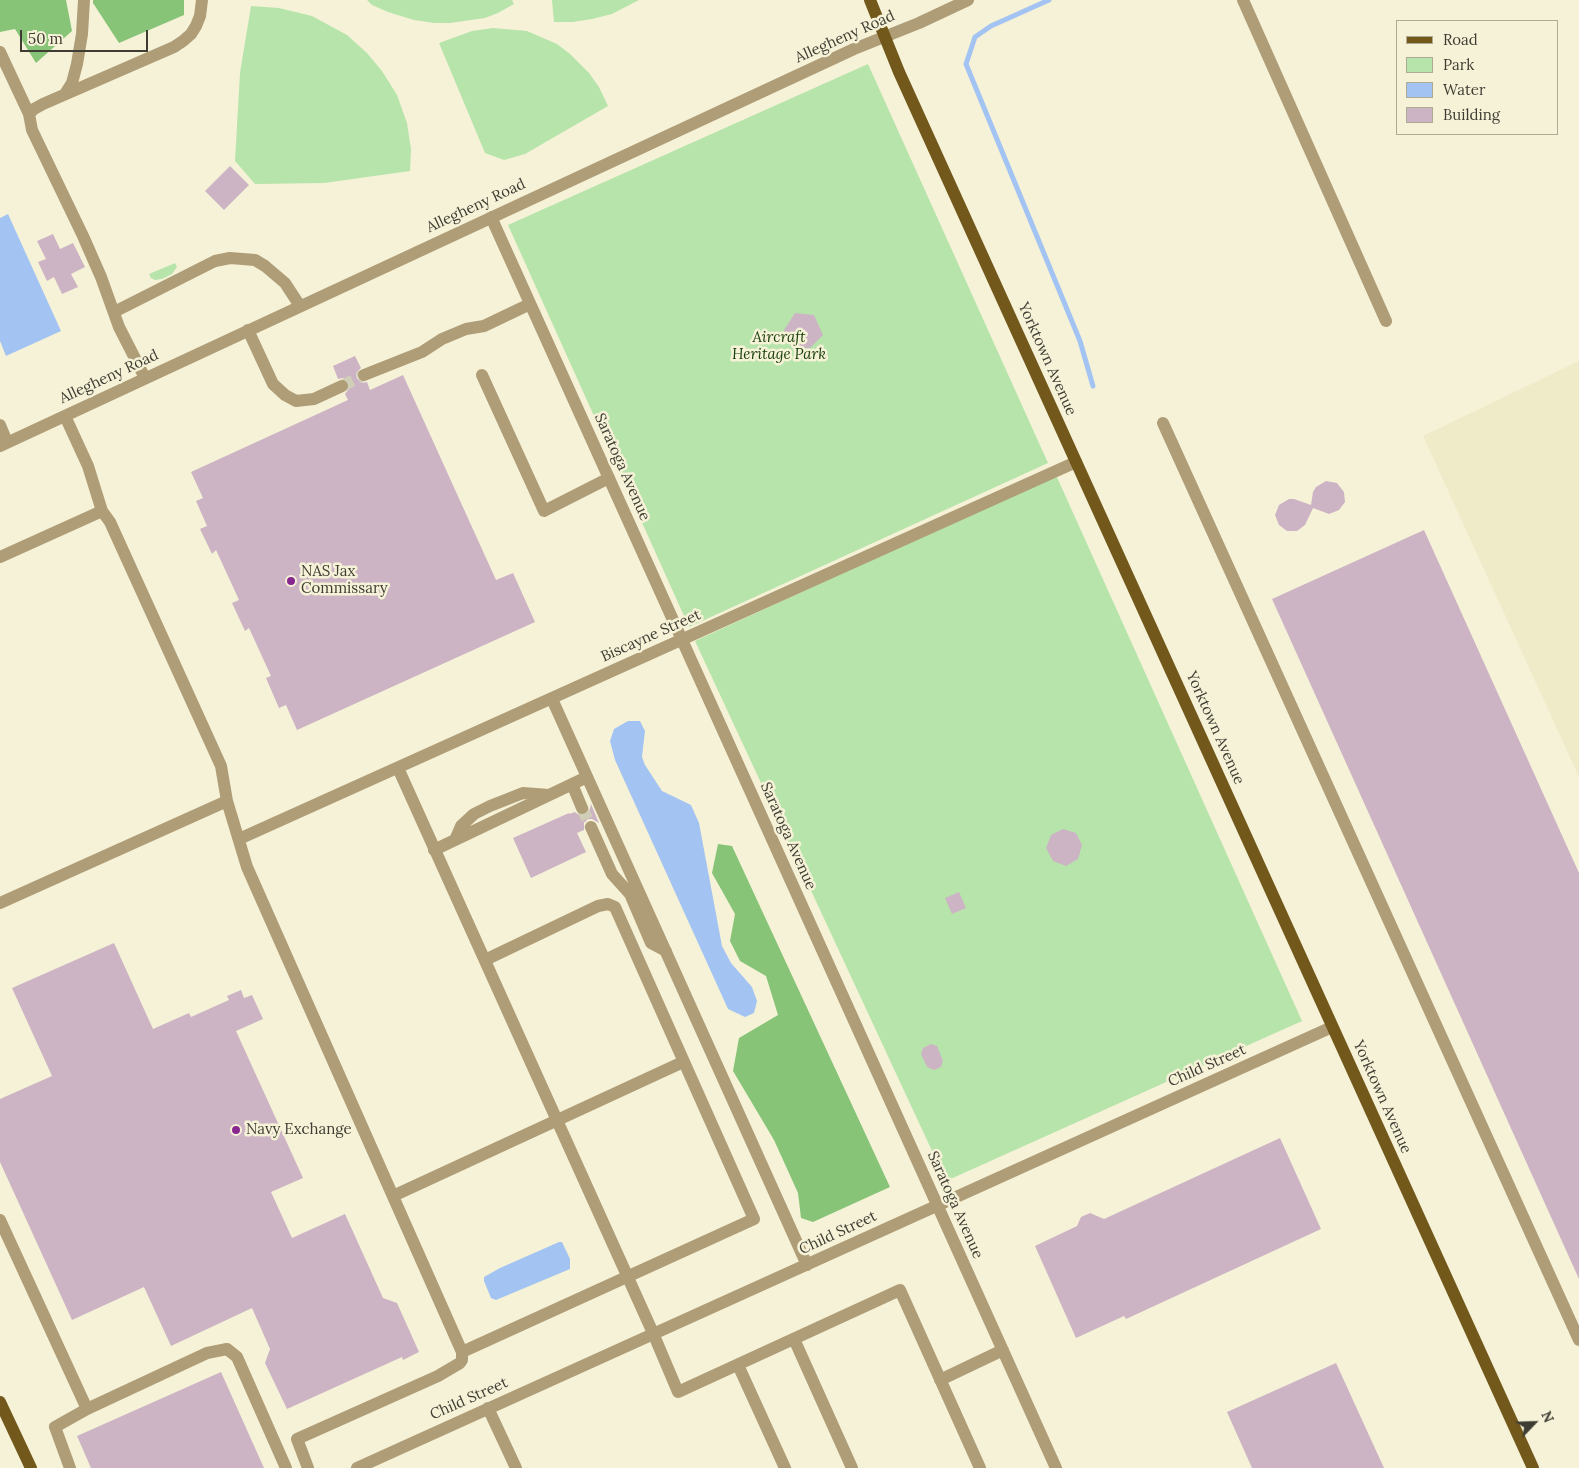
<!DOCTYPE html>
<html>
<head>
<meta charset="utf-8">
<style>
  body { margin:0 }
  #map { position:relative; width:1579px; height:1468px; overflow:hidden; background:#f6f2d8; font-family:Lora,serif }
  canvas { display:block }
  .legend { position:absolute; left:1396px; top:20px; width:162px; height:115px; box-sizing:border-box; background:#f6f2d8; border:1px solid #adaa96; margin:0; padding:6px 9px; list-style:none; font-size:15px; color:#3f3d33 }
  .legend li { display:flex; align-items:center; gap:10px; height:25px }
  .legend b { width:25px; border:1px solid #adaa96 }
  .north { position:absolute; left:1509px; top:1398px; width:50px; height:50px; -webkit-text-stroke:4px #f6f2d8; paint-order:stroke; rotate:66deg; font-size:14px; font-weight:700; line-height:20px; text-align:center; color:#3f3d33 }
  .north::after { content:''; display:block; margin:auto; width:18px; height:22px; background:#3f3d33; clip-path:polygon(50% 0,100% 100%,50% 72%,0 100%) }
  .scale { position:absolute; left:20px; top:30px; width:128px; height:22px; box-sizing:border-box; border:2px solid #3f3d33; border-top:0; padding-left:6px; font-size:15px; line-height:18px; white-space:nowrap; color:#3f3d33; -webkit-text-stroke:4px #f6f2d8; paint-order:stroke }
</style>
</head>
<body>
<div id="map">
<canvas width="1579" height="1468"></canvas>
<ul class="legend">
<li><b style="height:6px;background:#72581b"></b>Road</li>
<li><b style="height:14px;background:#b7e4ab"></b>Park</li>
<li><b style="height:14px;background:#a3c4f2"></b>Water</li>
<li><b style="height:14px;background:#ccb4c4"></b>Building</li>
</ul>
<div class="north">N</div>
<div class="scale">50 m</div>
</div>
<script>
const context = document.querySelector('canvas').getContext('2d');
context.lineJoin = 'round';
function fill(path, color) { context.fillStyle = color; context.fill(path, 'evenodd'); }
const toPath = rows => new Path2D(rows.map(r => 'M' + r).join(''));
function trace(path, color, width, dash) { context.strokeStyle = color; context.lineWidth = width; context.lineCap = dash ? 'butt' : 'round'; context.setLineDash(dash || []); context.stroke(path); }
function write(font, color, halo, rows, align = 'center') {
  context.font = font + ' Lora,serif'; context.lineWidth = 5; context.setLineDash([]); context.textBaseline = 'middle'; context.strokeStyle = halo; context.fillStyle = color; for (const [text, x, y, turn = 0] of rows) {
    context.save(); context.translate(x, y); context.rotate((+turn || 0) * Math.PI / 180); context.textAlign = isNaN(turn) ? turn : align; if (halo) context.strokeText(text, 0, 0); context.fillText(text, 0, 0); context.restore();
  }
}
const built = toPath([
  [1579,361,1579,777,1423,436]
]);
const green = toPath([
  [367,0,512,0,514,4,498,13,485,18,450,23,434,23,414,20,388,12,372,5],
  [552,0,639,0,612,14,592,19,573,22,554,22],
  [251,6,279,8,312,16,347,35,367,53,382,71,397,95,407,123,411,149,410,171,324,183,255,184,235,161,240,73],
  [493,28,527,31,557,44,570,54,589,73,599,87,608,106,525,154,504,160,485,153,439,43,472,31],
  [868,64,1048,463,689,627,508,225],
  [175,263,177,267,172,274,162,279,155,280,151,278,149,274],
  [1056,475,1302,1021,946,1181,695,641]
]);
const forest = toPath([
  [0,0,66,0,72,31,36,63,15,29,0,32],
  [93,0,184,0,184,15,119,43,93,3],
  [718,844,732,846,890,1187,813,1222,801,1218,798,1193,774,1140,733,1071,739,1038,778,1015,766,976,740,961,730,941,735,914,712,873]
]);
const water = toPath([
  [8,214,61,331,6,356,0,341,0,218],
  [628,721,640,721,645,731,642,757,645,765,662,791,691,805,699,823,722,946,731,963,752,987,757,1001,754,1013,745,1017,728,1009,615,760,610,741,614,729],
  [559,1242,562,1242,570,1259,570,1269,496,1300,491,1298,484,1281,484,1277,500,1268]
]);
const stream = toPath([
  [1049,0,991,26,975,37,966,64,1080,341,1093,386]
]);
const building = toPath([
  [230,166,249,185,224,210,205,191],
  [53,234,60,249,73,243,85,267,71,274,78,287,62,294,54,277,47,281,38,262,46,259,37,241],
  [795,313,814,315,823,335,810,348,792,348,784,330],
  [355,356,361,368,356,373,357,378,362,383,367,382,370,390,403,375,496,580,513,573,535,622,297,730,286,705,279,708,266,678,271,676,249,628,245,631,232,603,239,600,216,550,212,554,200,529,207,526,196,501,203,498,191,472,348,400,345,394,350,387,349,382,343,378,338,379,333,366],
  [1326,481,1337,483,1344,492,1345,502,1339,510,1329,514,1313,508,1305,525,1297,531,1287,531,1279,525,1275,515,1279,505,1289,499,1294,499,1311,505,1313,492,1316,487],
  [1424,530,1579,873,1579,1279,1272,599],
  [591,804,599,823,592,819,588,819,584,823,584,830,577,833,586,852,531,878,513,838,569,813,569,814,575,812,580,816,586,815,589,813],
  [1063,829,1076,833,1082,845,1078,859,1066,866,1053,861,1046,848,1051,835],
  [959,892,966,908,952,914,945,898],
  [114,943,153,1029,189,1013,191,1017,229,1000,227,996,241,990,244,998,252,995,263,1019,236,1031,303,1178,271,1192,292,1238,345,1214,383,1298,397,1303,419,1352,403,1360,402,1357,287,1409,265,1363,270,1349,252,1308,171,1346,144,1287,72,1320,0,1162,0,1099,52,1076,12,988],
  [931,1044,937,1046,943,1061,941,1067,934,1070,927,1067,921,1054,923,1048],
  [1280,1138,1321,1229,1126,1319,1124,1316,1076,1338,1035,1246,1077,1226,1081,1217,1090,1213,1104,1219],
  [1336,1363,1384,1468,1252,1468,1227,1412],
  [221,1372,264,1468,91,1468,77,1436]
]);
const minorTunnel = toPath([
  [342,386,364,375],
  [582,808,591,827]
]);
const minor = toPath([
  [1243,0,1386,321],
  [0,52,29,114,32,130,83,236,101,277,119,327,145,378],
  [65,94,72,83,77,64,82,34,84,0],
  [29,114,34,109,43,104,174,47,183,41,191,34,196,26,200,16,202,0],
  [491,217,1056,1468],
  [114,312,215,261,230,258,255,260,265,266,285,283,300,306],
  [248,330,273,384,285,395,296,401,314,399,342,386],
  [364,375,422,352,442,339,466,329,484,326,530,304],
  [482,375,544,511,609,478],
  [65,416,88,466,102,511,110,522,221,766,227,801,247,867,462,1352,462,1360,460,1363,438,1376,297,1439,308,1468],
  [1163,423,1579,1340],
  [0,425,7,442],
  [0,446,854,49,919,23,968,0],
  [0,557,102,511],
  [552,699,807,1265],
  [398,768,653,1333,678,1392,900,1290,980,1468],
  [572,784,582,808],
  [591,827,612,874,630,894,651,943,666,951],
  [239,839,1076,462],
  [455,840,461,826,474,814,490,806,523,793,549,795],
  [434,850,587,777],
  [0,903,227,801],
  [393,1196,683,1062],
  [0,1220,87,1409],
  [794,1339,852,1468],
  [462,1352,754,1219,615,907,608,904,598,906,485,960],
  [738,1365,785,1468],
  [940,1380,1003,1350],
  [488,1408,516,1468],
  [70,1468,55,1427,87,1409,207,1353,227,1349,237,1357,286,1468],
  [357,1468,1332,1027]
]);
const major = toPath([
  [870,0,899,72,1533,1468],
  [0,1402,31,1468]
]);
const markers = [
  [291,581,5,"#882790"],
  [236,1130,5,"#882790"]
];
const streetNames = [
  ["Allegheny Road",845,37,-24],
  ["Allegheny Road",476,206,-25],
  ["Yorktown Avenue",1047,359,66],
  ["Allegheny Road",109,377,-25],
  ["Saratoga Avenue",622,467,66],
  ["Biscayne Street",651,636,-24],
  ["Yorktown Avenue",1215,728,66],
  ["Saratoga Avenue",788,836,66],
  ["Child Street",1207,1066,-24],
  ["Yorktown Avenue",1382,1097,66],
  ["Saratoga Avenue",955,1205,66],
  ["Child Street",838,1233,-25],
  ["Child Street",469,1399,-24]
];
const parkNames = [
  ["Aircraft",779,338],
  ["Heritage Park",779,355]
];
const poiNames = [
  ["NAS Jax",301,572],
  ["Commissary",301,589],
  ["Navy Exchange",246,1130]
];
fill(built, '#efeac8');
fill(green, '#b7e4ab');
fill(forest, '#87c477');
fill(water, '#a3c4f2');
trace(stream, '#a3c4f2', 5);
fill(building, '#ccb4c4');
trace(minorTunnel, '#d1ceb7', 12, [12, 6]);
trace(minor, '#af9d77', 12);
trace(major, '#72581b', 12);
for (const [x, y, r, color] of markers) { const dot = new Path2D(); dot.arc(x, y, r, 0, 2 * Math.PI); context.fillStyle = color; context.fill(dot); trace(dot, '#f6f2d8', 2); }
write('15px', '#3f3d33', '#f6f2d8', streetNames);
write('italic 15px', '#163e08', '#f6f2d8', parkNames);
write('15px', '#3f3d33', '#f6f2d8', poiNames, 'left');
</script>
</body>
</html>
